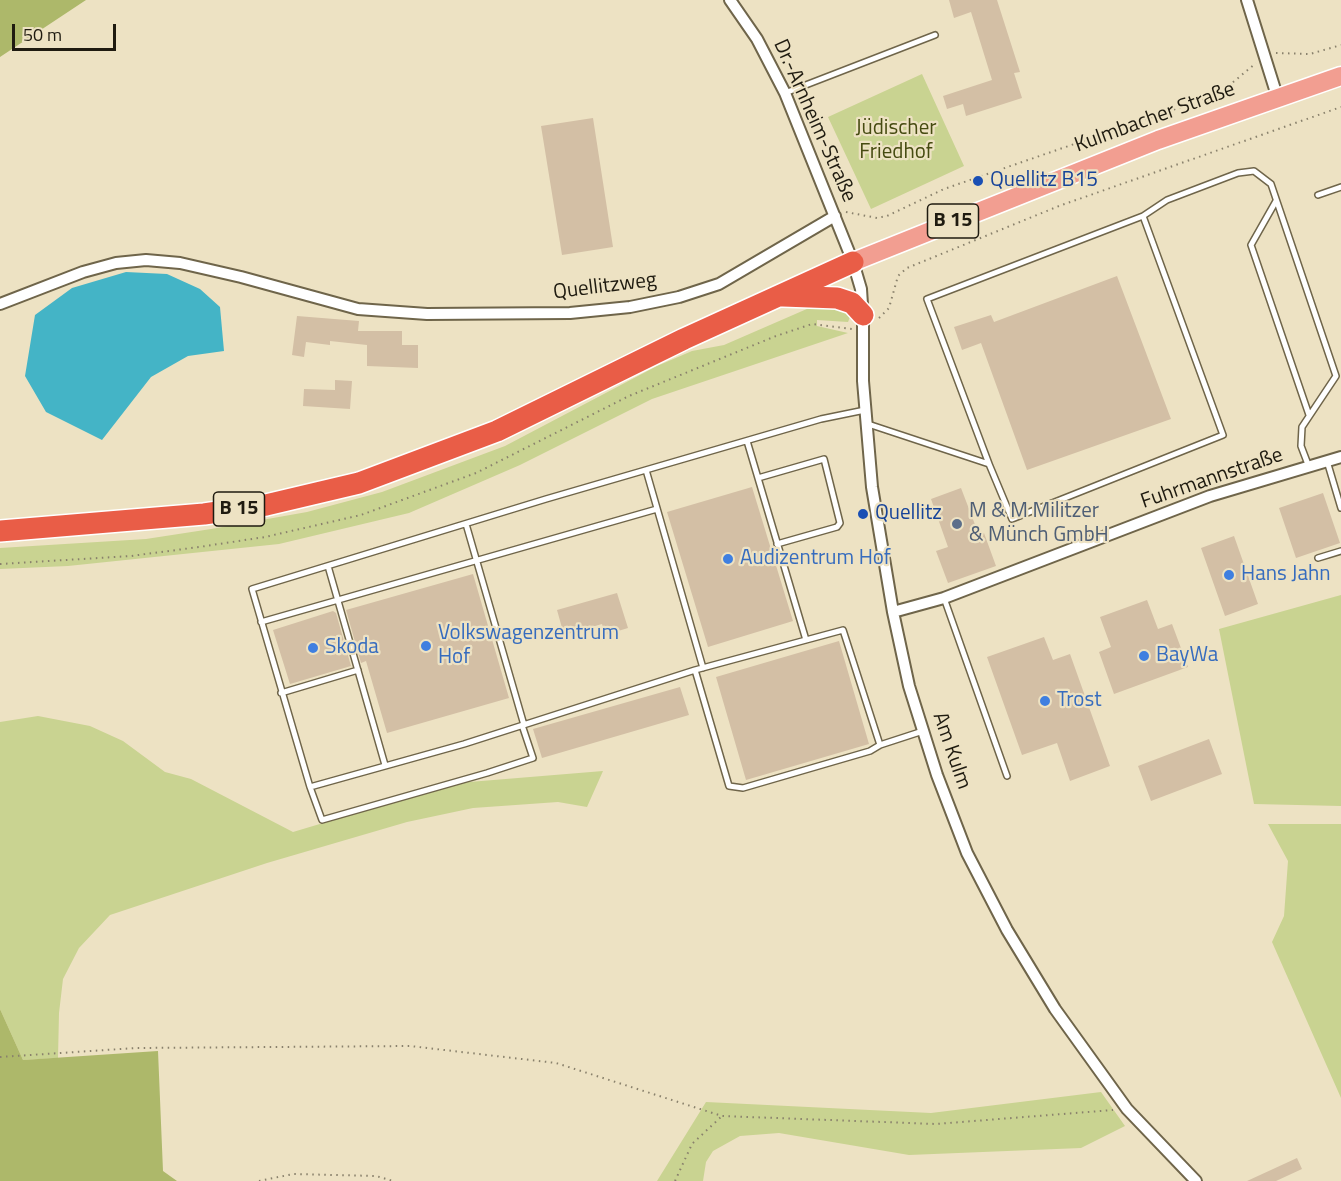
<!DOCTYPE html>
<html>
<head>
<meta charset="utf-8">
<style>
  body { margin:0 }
  #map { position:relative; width:1341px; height:1181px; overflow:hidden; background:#ede2c3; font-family:"Titillium Web",sans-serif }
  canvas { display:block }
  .scale { position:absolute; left:12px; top:24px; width:104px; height:27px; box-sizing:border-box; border:3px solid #1f1b10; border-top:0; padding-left:8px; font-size:18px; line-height:21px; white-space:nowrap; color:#1f1b10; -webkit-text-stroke:4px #ede2c3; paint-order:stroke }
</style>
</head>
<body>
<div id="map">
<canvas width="1341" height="1181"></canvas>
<div class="scale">50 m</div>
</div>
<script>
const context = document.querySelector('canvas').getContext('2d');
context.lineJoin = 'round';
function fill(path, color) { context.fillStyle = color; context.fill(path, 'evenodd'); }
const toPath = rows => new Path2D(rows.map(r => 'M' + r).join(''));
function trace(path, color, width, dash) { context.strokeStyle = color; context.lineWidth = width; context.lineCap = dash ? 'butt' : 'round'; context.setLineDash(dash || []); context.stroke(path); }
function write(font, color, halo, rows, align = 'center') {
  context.font = font + ' "Titillium Web",sans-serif'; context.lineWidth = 4.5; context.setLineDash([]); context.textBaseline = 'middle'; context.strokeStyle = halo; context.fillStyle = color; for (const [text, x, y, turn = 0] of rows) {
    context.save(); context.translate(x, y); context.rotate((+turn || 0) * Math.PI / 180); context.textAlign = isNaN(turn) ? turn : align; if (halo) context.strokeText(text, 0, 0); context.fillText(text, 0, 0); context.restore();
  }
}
const green = toPath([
  [922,74,964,166,871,209,828,117],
  [839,304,850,317,848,322,817,320,817,326,848,333,652,399,520,465,409,513,279,544,68,566,0,569,0,548,146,539,211,529,307,512,382,492,505,446,657,366,692,351,724,345,816,305],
  [1341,595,1341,806,1254,804,1219,629],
  [38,716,90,726,123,741,165,772,191,779,293,832,457,783,603,771,587,807,558,802,473,808,407,822,267,863,110,915,79,948,63,979,59,1013,58,1058,23,1060,0,1009,0,722],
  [1268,824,1341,824,1341,1098,1272,942,1284,916,1288,861],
  [1101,1092,1125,1126,1081,1148,909,1155,779,1133,740,1136,713,1151,706,1162,703,1181,657,1181,706,1102,931,1113]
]);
const forest = toPath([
  [0,0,86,0,0,57],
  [0,1009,23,1060,158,1051,163,1171,177,1181,0,1181]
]);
const water = toPath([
  [126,272,167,274,200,289,220,307,224,351,188,356,151,377,102,440,46,412,25,376,35,315,72,288]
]);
const building = toPath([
  [949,0,997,0,1020,72,1014,73,1022,98,966,116,963,104,947,109,943,96,992,80,971,12,954,18],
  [593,118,613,247,562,255,541,126],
  [1117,276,1171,419,1027,470,981,343,962,350,954,327,991,315,994,322],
  [297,316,359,321,358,331,402,331,402,345,418,345,418,368,367,366,367,345,330,341,330,345,306,342,304,357,292,355],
  [335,380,352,381,350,409,303,406,304,389,335,390],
  [752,487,793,621,708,647,667,512],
  [961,488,979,535,984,533,996,566,948,583,936,551,948,547,931,499],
  [1323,493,1340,543,1296,558,1279,508],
  [1234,536,1258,604,1225,616,1201,548],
  [473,574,509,698,387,733,366,661,361,663,346,610],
  [617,593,628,628,605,635,602,624,564,635,557,610],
  [1147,600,1158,629,1172,624,1188,667,1114,694,1099,652,1111,647,1100,617],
  [333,611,336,613,351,666,290,684,273,630],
  [1044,637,1053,660,1070,654,1110,766,1070,781,1057,743,1022,755,987,657],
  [839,641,869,744,746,780,716,677],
  [680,687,689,715,542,758,533,729],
  [1209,739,1222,774,1151,801,1138,766],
  [1297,1158,1302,1169,1276,1181,1247,1181]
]);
const path = toPath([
  [1276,53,1310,54,1341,45],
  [846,212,877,218,887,216,944,189,1219,94,1256,63],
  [879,318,889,308,898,276,907,268,1059,206,1341,107],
  [0,564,131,556,199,547,265,537,361,515,476,473,629,396,776,336,812,324,852,329],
  [0,1057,136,1048,410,1046,556,1063,722,1116,936,1124,1113,1110],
  [259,1181,293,1174,376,1176,393,1181],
  [675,1181,692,1144,722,1116]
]);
const lane = toPath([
  [785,93,935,35],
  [1318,195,1341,187],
  [1276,201,1251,245,1309,415],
  [1143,216,1167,200,1238,173,1254,171,1271,184,1336,376,1302,427,1301,446,1309,467],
  [865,410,821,419,546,499,252,589,310,787,464,744,695,670,843,630,880,745,923,731],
  [868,424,989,464,1012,519,1223,435,1143,216,927,299,989,464],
  [747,441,806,640],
  [1327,461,1341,508],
  [646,470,703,668],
  [758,478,824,459,840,523,837,527,777,544],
  [466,524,524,725],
  [1318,558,1341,551],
  [328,566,385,765],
  [944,598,1007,776],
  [261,622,657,509],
  [695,670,729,786,743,788,870,751,880,745],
  [281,693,358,670],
  [310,787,322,820,487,773,533,758,522,725]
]);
const street = toPath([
  [730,0,757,39,785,93,853,262,861,289,863,320,863,381,872,487,893,612,909,686,937,775,967,853,1007,930,1055,1009,1127,1109,1196,1181],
  [1247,0,1278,99],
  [0,304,83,272,116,263,146,260,180,263,241,277,358,309,427,314,570,313,630,307,679,297,719,284,835,216],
  [893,612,944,598,1210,496,1341,457]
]);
const primary = toPath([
  [853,262,1158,140,1341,76]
]);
const highway = toPath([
  [783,296,837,298,852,303,863,315],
  [0,531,204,514,266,505,359,483,497,431,684,339,853,262]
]);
const markers = [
  [978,181,6,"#1a4fb4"],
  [863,514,6,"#1a4fb4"],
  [957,524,6,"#5c6f8a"],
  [728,559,6,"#3f7fe0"],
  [1229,575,6,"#3f7fe0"],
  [426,646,6,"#3f7fe0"],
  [313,648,6,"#3f7fe0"],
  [1144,656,6,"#3f7fe0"],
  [1045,701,6,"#3f7fe0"]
];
const shields = [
  [953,221,51],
  [239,509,51]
];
const shieldNames = [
  ["B 15",953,221],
  ["B 15",239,509]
];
const streetNames = [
  ["Kulmbacher Straße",1155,118,-20],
  ["Dr.-Arnheim-Straße",814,121,66],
  ["Quellitzweg",605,287,-7],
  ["Fuhrmannstraße",1212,479,-19],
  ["Am Kulm",951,751,71]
];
const parkNames = [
  ["Jüdischer",896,129],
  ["Friedhof",896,153]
];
const transitNames = [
  ["Quellitz B15",990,181],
  ["Quellitz",875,514]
];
const serviceNames = [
  ["M & M Militzer",969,512],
  ["& Münch GmbH",969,536]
];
const shopNames = [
  ["Audizentrum Hof",740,559],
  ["Hans Jahn",1241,575],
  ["Volkswagenzentrum",438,634],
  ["Hof",438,658],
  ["Skoda",325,648],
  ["BayWa",1156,656],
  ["Trost",1057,701]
];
fill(green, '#c9d391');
fill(forest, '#adb86a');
fill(water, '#44b4c6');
fill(building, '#d3bfa5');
trace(lane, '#6f654a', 8);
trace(street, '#6f654a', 14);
trace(primary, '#fff', 21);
trace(highway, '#fff', 24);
trace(path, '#89816c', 2, [1.5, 4.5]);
trace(lane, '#fff', 5);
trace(street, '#fff', 10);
trace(primary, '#f29e91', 18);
trace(highway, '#e95d47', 21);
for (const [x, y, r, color] of markers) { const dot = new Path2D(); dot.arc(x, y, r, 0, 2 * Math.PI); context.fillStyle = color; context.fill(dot); trace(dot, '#ede2c3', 2); }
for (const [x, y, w] of shields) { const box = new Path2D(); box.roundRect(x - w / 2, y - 17, w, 34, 4.5); context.fillStyle = '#ede2c3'; context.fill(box); trace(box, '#1f1b10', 1.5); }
write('bold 20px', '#1f1b10', null, shieldNames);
write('21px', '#1f1b10', '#ede2c3', streetNames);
write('21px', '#464b11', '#ede2c3', parkNames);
write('21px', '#164399', '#ede2c3', transitNames, 'left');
write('21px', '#4e5e75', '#ede2c3', serviceNames, 'left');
write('21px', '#366cbe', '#ede2c3', shopNames, 'left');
</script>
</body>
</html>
